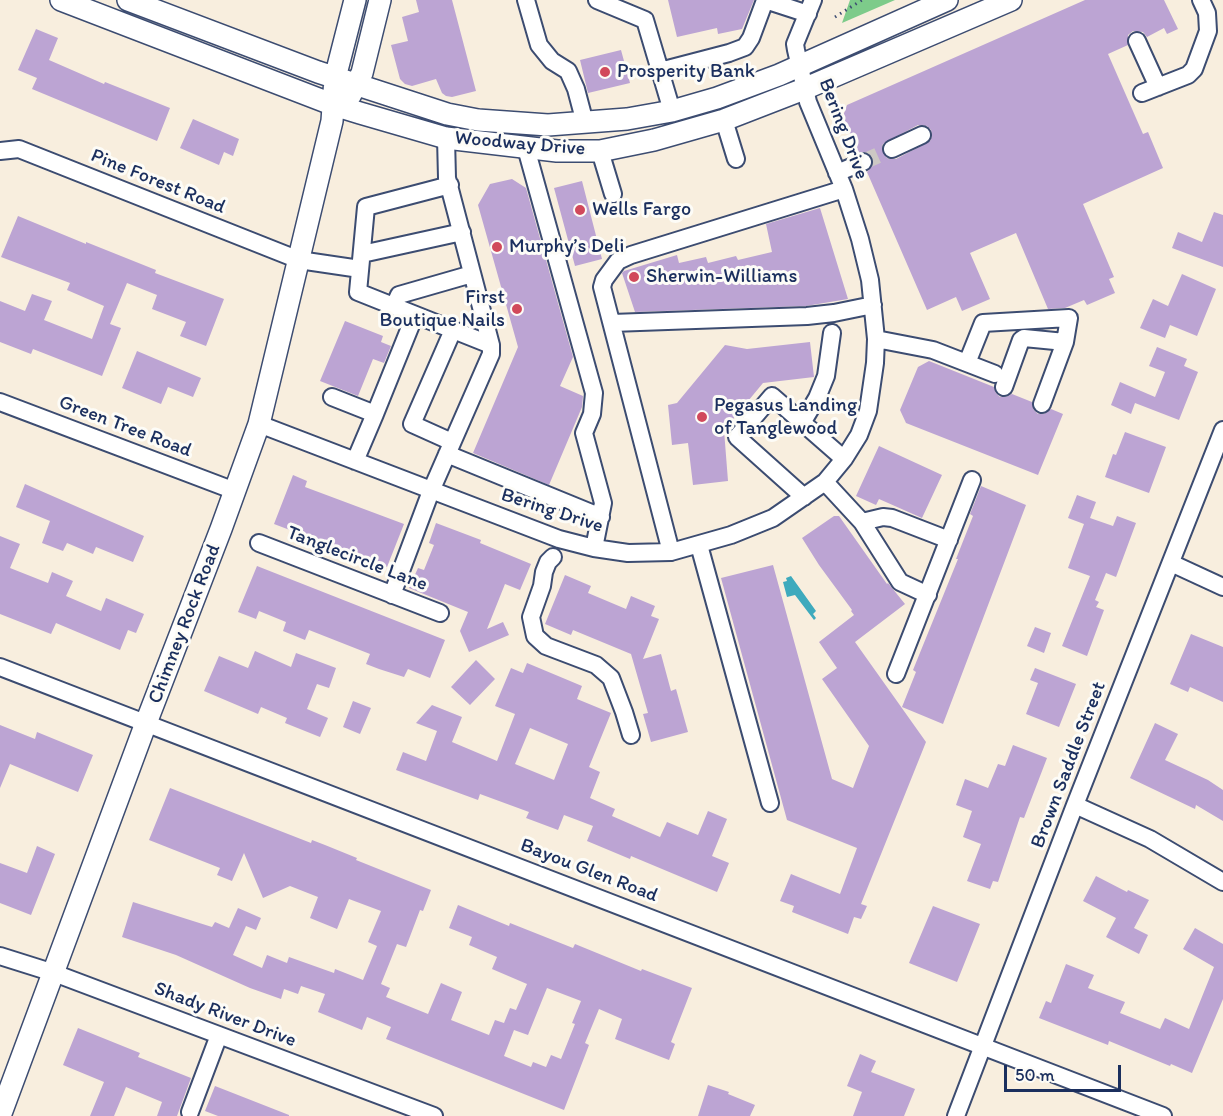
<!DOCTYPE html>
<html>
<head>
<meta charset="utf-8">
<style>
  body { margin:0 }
  #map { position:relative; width:1223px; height:1116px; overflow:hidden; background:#f8eede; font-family:Itim,sans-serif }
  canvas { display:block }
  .scale { position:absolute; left:1004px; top:1065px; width:117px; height:27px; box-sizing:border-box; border:3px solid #1b2f5e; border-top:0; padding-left:8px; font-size:18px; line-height:21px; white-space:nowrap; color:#1b2f5e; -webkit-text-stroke:4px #fdfcf7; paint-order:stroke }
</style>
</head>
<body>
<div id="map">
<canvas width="1223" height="1116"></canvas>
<div class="scale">50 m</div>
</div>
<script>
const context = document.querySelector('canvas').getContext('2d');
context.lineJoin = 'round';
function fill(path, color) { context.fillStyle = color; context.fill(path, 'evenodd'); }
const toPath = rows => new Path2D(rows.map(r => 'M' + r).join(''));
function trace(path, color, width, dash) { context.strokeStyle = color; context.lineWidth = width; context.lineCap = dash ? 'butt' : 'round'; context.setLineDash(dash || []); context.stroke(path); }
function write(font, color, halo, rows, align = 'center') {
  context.font = font + ' Itim,sans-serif'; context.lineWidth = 6; context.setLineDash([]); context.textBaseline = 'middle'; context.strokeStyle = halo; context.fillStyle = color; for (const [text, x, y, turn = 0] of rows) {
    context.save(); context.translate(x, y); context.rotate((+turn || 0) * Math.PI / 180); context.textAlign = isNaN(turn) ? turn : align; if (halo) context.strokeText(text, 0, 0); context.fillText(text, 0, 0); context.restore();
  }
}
const green = toPath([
  [850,0,895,0,842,23]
]);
const water = toPath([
  [791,576,816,611,813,614,816,618,814,620,795,595,787,597,783,582,787,581,786,578]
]);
const building = toPath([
  [416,0,452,0,476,91,452,97,446,96,442,93,436,79,412,86,405,84,400,79,391,45,408,41,402,17,419,12],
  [668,0,754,0,742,29,718,34,717,28,677,37],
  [1085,0,1164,0,1178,29,1167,34,1164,28,1147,37,1143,32,1133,31,1128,35,1128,45,1108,54,1143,134,1148,132,1163,168,1083,204,1114,277,1109,279,1115,293,1087,305,1084,300,1065,308,1048,309,1016,233,970,253,990,299,962,311,956,297,927,310,867,172,873,164,872,157,865,152,858,153,843,116,847,105],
  [918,125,927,126,931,130,932,136,930,141,896,159,891,159,886,157,882,149,884,143],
  [36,29,58,38,49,60,104,84,105,82,170,108,157,141,32,89,37,78,18,70],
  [621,50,630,83,588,93,580,60],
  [193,119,239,139,233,156,224,152,219,165,180,148],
  [512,179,526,188,573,357,560,386,583,396,582,407,549,485,473,453,518,347,478,205,490,184],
  [582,181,602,259,575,266,554,188],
  [820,208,848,299,806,306,635,312,622,273,624,271,677,255,679,263,706,257,708,263,736,256,738,260,772,252,766,224],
  [1214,212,1223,215,1223,267,1172,248,1178,232,1202,242],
  [18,216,86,244,86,242,156,270,155,273,224,299,206,346,180,336,186,322,152,309,157,295,127,283,110,324,121,328,102,376,33,349,31,354,0,342,0,301,25,311,32,294,52,301,44,320,92,339,104,306,67,290,70,283,1,257],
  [1182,274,1216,289,1197,336,1170,325,1165,338,1140,328,1153,299,1168,306],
  [345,321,383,336,381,342,391,346,384,363,373,359,358,396,320,381],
  [810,342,814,377,763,383,724,430,728,481,693,485,688,443,672,445,668,405,677,403,725,345,747,349],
  [1157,347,1187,359,1184,366,1198,372,1179,420,1135,403,1131,414,1111,405,1120,382,1155,397,1165,372,1149,366],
  [137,351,201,378,193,397,168,387,161,404,122,388],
  [929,361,994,387,996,393,1000,397,1006,397,1012,394,1032,402,1034,410,1038,414,1044,414,1051,409,1063,414,1038,475,906,423,900,410,918,367],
  [1125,432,1166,447,1149,493,1105,477,1113,454,1116,455],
  [879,446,942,475,922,518,879,499,876,505,856,496],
  [293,475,307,481,305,487,404,524,387,567,274,524],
  [25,484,144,536,133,562,96,547,93,554,67,543,63,551,42,543,50,521,16,507],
  [981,486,1026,505,943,724,902,707,916,672,913,670,958,559,956,559,973,516,970,514],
  [1077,495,1096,502,1090,518,1113,526,1117,516,1136,523,1116,577,1106,573,1095,600,1099,602,1096,607,1104,610,1087,656,1062,646,1090,576,1068,568,1084,524,1068,518],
  [834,516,839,516,887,584,888,583,905,604,855,642,926,742,861,904,867,906,861,919,854,917,848,934,792,912,794,906,780,901,791,874,840,894,857,848,787,820,721,578,773,565,832,779,853,788,869,746,822,679,837,668,819,642,854,615,851,611,852,610,819,565,802,538],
  [436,523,481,540,480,543,531,564,520,590,505,584,487,629,503,622,509,635,469,652,460,631,468,612,409,588,418,568,424,570,434,545,429,543],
  [0,536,20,544,10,568,48,583,52,572,73,581,66,596,101,611,106,598,144,614,136,633,128,630,120,650,56,623,51,634,0,614],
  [257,566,445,640,430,678,408,669,404,677,379,669,366,664,370,654,309,630,305,640,283,631,286,622,259,611,256,619,238,612],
  [565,575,591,586,588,593,626,609,631,596,655,606,651,616,659,619,643,659,661,654,671,691,676,689,688,732,651,742,643,714,648,713,631,654,573,630,571,635,545,624],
  [1035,627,1051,633,1044,653,1027,646],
  [1191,634,1223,647,1223,702,1190,687,1188,692,1170,684],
  [255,651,291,667,296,653,336,668,329,688,317,684,307,709,328,718,320,737,285,723,287,718,261,707,258,714,204,691,219,656,248,668],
  [476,660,495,679,470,705,451,687],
  [527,663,582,686,577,699,611,713,589,767,600,772,590,798,615,809,612,816,660,837,667,822,698,835,708,811,727,819,712,856,729,863,717,892,631,856,630,859,587,841,593,826,564,815,558,830,526,818,529,812,480,794,478,800,396,770,403,752,426,761,437,731,416,723,432,705,462,717,452,742,497,761,515,714,495,706,511,668,523,673],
  [530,728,568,744,554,780,515,764],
  [1035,668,1076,684,1059,727,1026,714,1038,683,1030,680],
  [353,701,371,708,360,734,343,727],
  [1155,723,1178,734,1165,760,1208,780,1223,790,1223,821,1196,805,1195,809,1130,778],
  [0,725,35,739,37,732,93,755,78,792,10,764,0,788],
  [1013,745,1047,758,1024,818,1020,817,998,882,993,881,990,889,967,881,981,844,963,837,972,811,956,805,965,779,988,788,998,764,1005,766],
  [170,788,311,843,312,840,325,845,357,858,356,860,431,890,423,911,420,910,406,947,397,944,381,984,390,988,386,997,428,1014,441,983,462,992,451,1020,489,1035,495,1020,504,1023,510,1008,516,1010,527,984,492,969,497,957,469,945,472,937,449,928,458,905,509,926,510,923,573,948,575,944,641,971,642,969,692,988,671,1042,675,1044,669,1060,615,1039,622,1019,599,1009,585,1043,589,1045,564,1110,386,1039,391,1027,367,1017,362,1030,318,1012,325,994,301,986,298,994,284,989,281,999,250,988,176,955,122,937,133,902,212,927,215,922,229,928,238,908,261,918,256,930,246,926,233,955,262,968,267,955,287,963,289,957,334,973,335,969,363,980,377,946,368,942,381,911,349,899,337,929,310,918,318,897,290,886,263,898,244,853,232,881,217,875,220,868,149,840],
  [547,988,581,1001,572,1023,575,1024,561,1059,551,1055,546,1067,533,1062,531,1067,504,1056,514,1030,528,1035],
  [37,846,55,854,31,915,0,903,0,863,27,873],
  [1096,876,1127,892,1128,890,1149,900,1134,928,1148,935,1139,954,1106,937,1116,918,1083,901],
  [933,906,980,924,957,982,909,963],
  [1195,928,1223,944,1223,999,1192,1073,1171,1064,1170,1066,1109,1041,1108,1045,1039,1018,1046,1001,1051,1003,1066,964,1094,975,1088,988,1125,1002,1120,1013,1160,1029,1165,1018,1189,1029,1214,967,1183,949],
  [78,1028,140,1053,138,1057,191,1078,177,1116,157,1116,162,1102,126,1087,114,1116,90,1116,104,1082,63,1065],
  [860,1054,876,1061,871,1072,915,1089,904,1116,853,1116,862,1092,847,1086],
  [708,1085,729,1092,728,1094,755,1105,750,1116,698,1116],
  [215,1086,289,1115,289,1116,218,1116,205,1111]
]);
const minorTunnel = toPath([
  [863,162,892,149]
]);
const path = toPath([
  [835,17,862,0]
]);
const minor = toPath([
  [526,0,539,45,552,61,568,71,576,89,585,123],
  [597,0,645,20,672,111],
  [1137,41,1158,87],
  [660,71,729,53,745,47,751,38,764,3,768,1,808,14],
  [1142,93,1188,75,1194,69,1208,31,1207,13,1201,0],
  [724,120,736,159],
  [526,148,594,393,592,414,584,433,603,503,594,548],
  [892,149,922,135],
  [0,151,19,149,299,260,360,269],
  [600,151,613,194],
  [837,173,863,162],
  [450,185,366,207,358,292,491,345],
  [362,254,462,232],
  [394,306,399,295,472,274],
  [612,323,807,316,834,313,873,305],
  [876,339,933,350,995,374],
  [967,363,983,323,1069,318,1065,342,1042,404],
  [1004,387,1021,340,1024,338,1065,342],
  [332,397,375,414,355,461],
  [0,402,235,491],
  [375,414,415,315],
  [802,423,817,398,826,376,832,333],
  [259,424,559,539,594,548,628,553,671,552,731,535,773,518,825,482,844,459,859,435,868,411,875,363,876,339,870,280,860,239,844,189,808,102,796,50,795,44,813,0],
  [452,442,412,424,453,330],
  [447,454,601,517],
  [825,482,862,522,900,582,928,595],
  [804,497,737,437,772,396,844,459],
  [862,522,883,517,892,518,949,540],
  [259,543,440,613],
  [699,545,770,803],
  [671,552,602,287,604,280,618,261,631,255,844,189],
  [553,557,548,562,544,572,542,586,531,617,535,636,546,646,596,665,611,678,624,712,631,735],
  [1171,563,1223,587],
  [392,595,431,491,491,354,491,345,447,178,446,138],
  [0,667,1163,1116],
  [896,674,972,480],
  [1075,805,1150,839,1223,882],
  [0,956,54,973,434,1116],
  [190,1112,219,1035],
  [956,1116,1075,805,1223,430]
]);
const major = toPath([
  [61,0,334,105,360,113,446,138,557,151,600,151,654,140,724,120,804,89,1011,0],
  [128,0,318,72,447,114,478,120,548,125,627,119,672,111,717,98,779,75,947,0],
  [350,96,362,73,380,0],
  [0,1116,146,723,221,529,259,424,332,121,335,78,355,0]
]);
const markers = [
  [605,72,6,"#d1495b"],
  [580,210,6,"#d1495b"],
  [497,247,6,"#d1495b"],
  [634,277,6,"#d1495b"],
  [517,309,6,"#d1495b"],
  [702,417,6,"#d1495b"]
];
const poiNames = [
  ["Prosperity Bank",617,72],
  ["Wells Fargo",592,210],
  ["Murphy’s Deli",509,247],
  ["Sherwin-Williams",646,277],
  ["First",505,298,"right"],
  ["Boutique Nails",505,321,"right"],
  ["Pegasus Landing",714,406],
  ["of Tanglewood",714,429]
];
const streetNames = [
  ["Bering Drive",843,129,69],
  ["Woodway Drive",520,144,5],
  ["Pine Forest Road",158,182,22],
  ["Green Tree Road",125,427,21],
  ["Bering Drive",552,511,18],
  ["Tanglecircle Lane",357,559,21],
  ["Chimney Rock Road",185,624,-69],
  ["Brown Saddle Street",1069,765,-69],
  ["Bayou Glen Road",589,871,21],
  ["Shady River Drive",225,1015,21]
];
fill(green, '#7dcb8a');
fill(water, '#3eaabd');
fill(building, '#bca4d3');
trace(minorTunnel, '#ccc8c4', 16, [16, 8]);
trace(minor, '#3c4c71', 20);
trace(major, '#3c4c71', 24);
trace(path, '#3c4c71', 3, [1.5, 4.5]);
trace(minor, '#fff', 16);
trace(major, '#fff', 21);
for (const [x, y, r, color] of markers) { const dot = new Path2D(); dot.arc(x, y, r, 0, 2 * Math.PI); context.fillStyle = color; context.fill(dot); trace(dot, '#fdfcf7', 2); }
write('20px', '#1b2f5e', '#fdfcf7', poiNames, 'left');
write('20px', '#1b2f5e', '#fdfcf7', streetNames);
</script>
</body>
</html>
